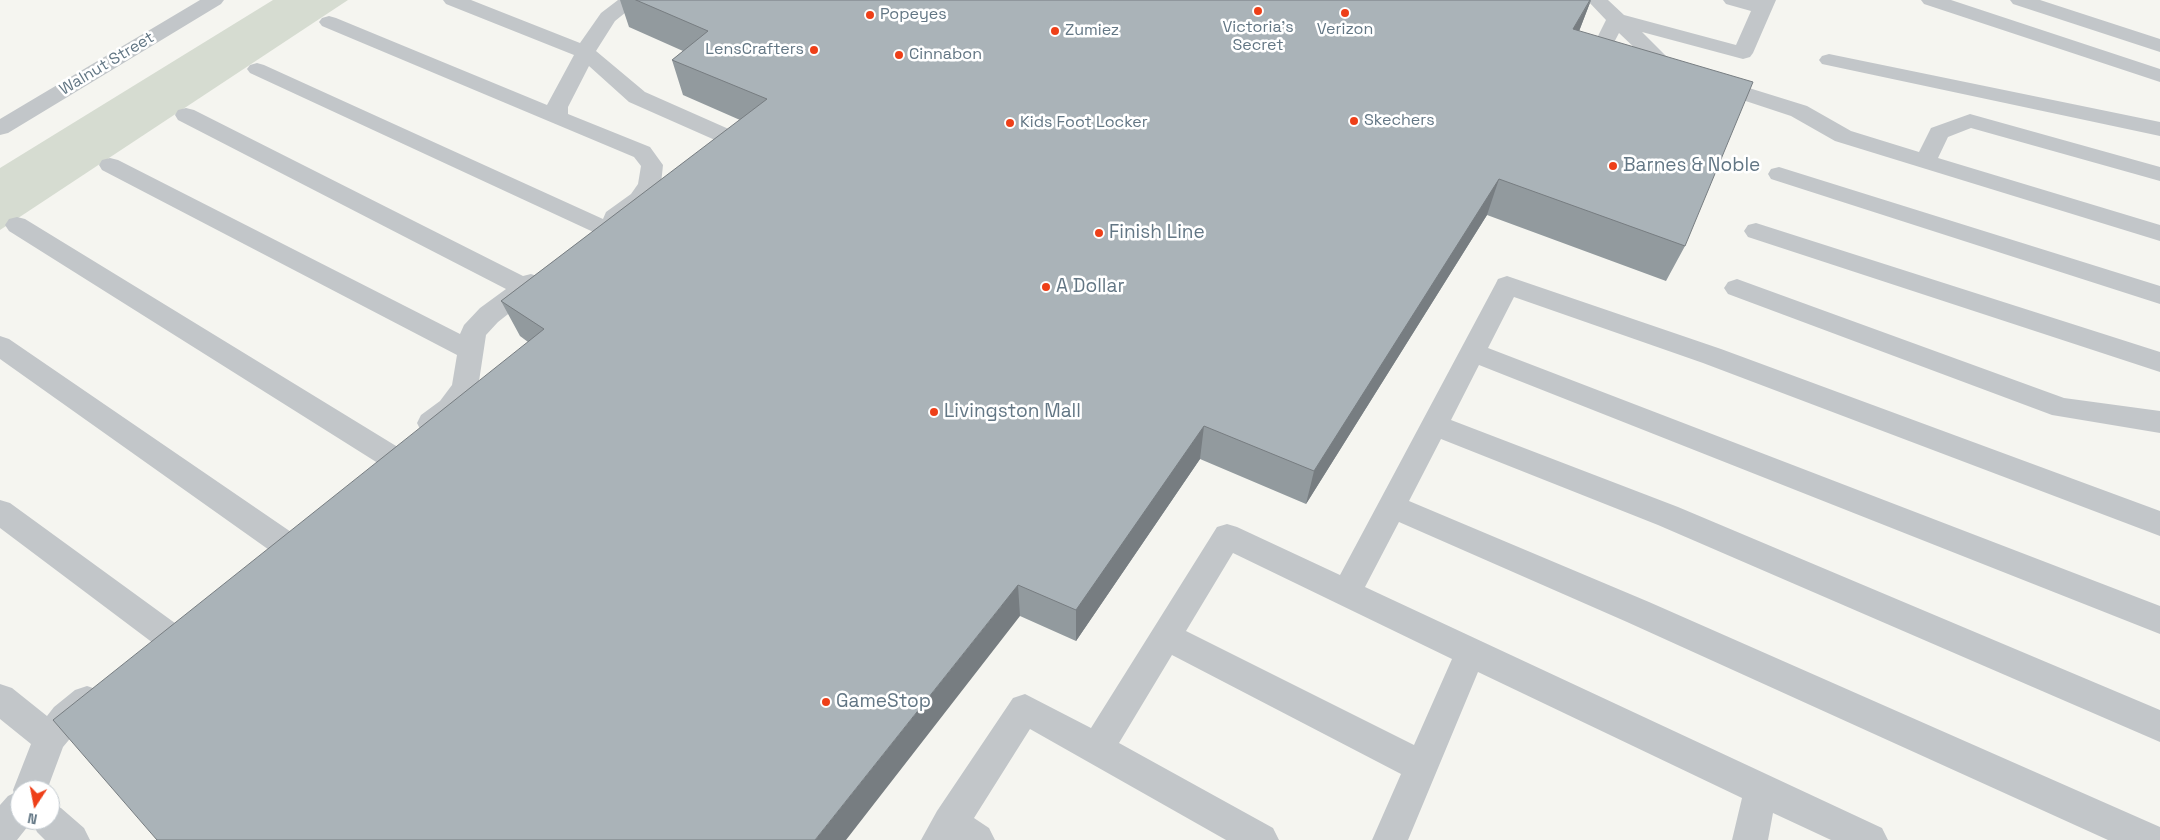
<!DOCTYPE html>
<html>
<head>
<meta charset="utf-8">
<style>
  body { margin:0 }
  #map { position:relative; width:2160px; height:840px; overflow:hidden; background:#f5f5f0; font-family:"Space Grotesk",sans-serif }
  canvas { display:block }
  .north { position:absolute; left:10px; top:780px; width:50px; height:50px; box-sizing:border-box; background:#fff; border:1px solid #c0c8ce; border-radius:50%; rotate:191deg; font-size:14px; font-weight:700; line-height:20px; text-align:center; color:#627684 }
  .north::after { content:''; display:block; margin:auto; width:18px; height:22px; background:#ee3f18; clip-path:polygon(50% 0,100% 100%,50% 72%,0 100%) }
</style>
</head>
<body>
<div id="map">
<canvas width="2160" height="840"></canvas>
<div class="north">N</div>
</div>
<script>
const context = document.querySelector('canvas').getContext('2d');
context.lineJoin = 'round';
function fill(path, color) { context.fillStyle = color; context.fill(path, 'evenodd'); }
const toPath = rows => new Path2D(rows.map(r => 'M' + r).join(''));
function trace(path, color, width, dash) { context.strokeStyle = color; context.lineWidth = width; context.lineCap = dash ? 'butt' : 'round'; context.setLineDash(dash || []); context.stroke(path); }
function write(font, color, halo, rows, align = 'center') {
  context.font = font + ' "Space Grotesk",sans-serif'; context.lineWidth = 5; context.setLineDash([]); context.textBaseline = 'middle'; context.strokeStyle = halo; context.fillStyle = color; for (const [text, x, y, turn = 0] of rows) {
    context.save(); context.translate(x, y); context.rotate((+turn || 0) * Math.PI / 180); context.textAlign = isNaN(turn) ? turn : align; if (halo) context.strokeText(text, 0, 0); context.fillText(text, 0, 0); context.restore();
  }
}
const green = toPath([
  [273,0,348,0,0,230,0,168]
]);
const minor = toPath([
  [200,0,224,0,221,4,8,133,0,135,0,119,200,0],
  [443,0,471,0,580,43,601,13,618,0,641,0,615,21,596,51,645,92,740,134,743,139,740,144,732,146,724,144,629,102,589,66,568,107,568,114,650,147,663,165,661,184,647,204,622,224,612,226,614,228,610,234,602,236,250,73,247,69,250,65,257,63,264,65,603,219,606,212,631,194,638,184,641,166,634,157,322,26,319,22,322,18,329,16,336,18,547,105,574,55,446,4,443,0],
  [1587,0,1608,0,1624,15,1736,45,1751,11,1726,4,1723,0,1776,0,1753,53,1750,57,1743,59,1642,32,1675,65,1807,106,1851,131,1919,152,1931,128,1970,114,2160,167,2160,181,1971,128,1948,137,1938,158,2160,225,2160,241,1835,141,1791,116,1661,73,1619,33,1609,52,1576,61,1569,59,1566,55,1569,51,1594,44,1606,20,1587,0],
  [1921,0,1951,0,2160,69,2160,82,1924,4,1921,0],
  [2010,0,2040,0,2160,39,2160,52,2013,4,2010,0],
  [1829,54,2160,122,2160,136,1822,64,1819,60,1822,56,1829,54],
  [186,108,194,110,523,276,531,274,540,277,543,283,540,289,498,322,486,335,478,388,460,415,441,431,431,434,421,431,417,423,421,415,440,401,452,385,457,355,102,170,99,165,102,160,110,158,118,160,460,334,464,325,480,308,506,289,178,120,175,115,178,110,186,108],
  [1779,167,2160,286,2160,304,1771,179,1768,174,1771,169,1779,167],
  [17,217,25,219,401,449,405,457,401,465,391,468,381,465,9,231,5,225,9,219,17,217],
  [1756,223,2160,352,2160,372,1748,237,1744,231,1748,225,1756,223],
  [1507,276,1721,349,2160,511,2160,536,1703,363,1514,297,1488,348,2160,606,2160,634,1479,365,1451,420,1678,507,2160,710,2160,742,1658,525,1441,439,1409,501,1649,602,2160,827,2160,840,2108,840,1627,622,1399,522,1365,587,1882,828,1888,840,1831,840,1773,813,1768,840,1732,840,1742,798,1478,672,1408,840,1372,840,1401,774,1172,655,1119,743,1273,828,1279,840,1226,840,1030,729,974,818,989,828,995,840,921,840,937,811,1013,698,1025,694,1091,728,1217,527,1227,524,1237,527,1340,575,1495,285,1498,279,1507,276],
  [1233,553,1452,659,1414,745,1186,631,1233,553],
  [1737,279,2064,398,2160,411,2160,433,2052,415,1728,294,1724,288,1728,282,1737,279],
  [0,336,9,339,294,534,298,543,294,552,283,556,272,552,0,359,0,336],
  [0,500,10,503,179,626,184,636,179,646,168,650,157,646,0,528,0,500],
  [0,684,12,688,47,716,54,707,75,690,87,686,99,690,103,701,99,712,78,729,63,747,47,790,20,790,20,820,50,820,50,803,61,808,84,828,90,840,45,840,37,832,32,821,17,840,0,840,0,805,8,796,14,793,13,790,31,744,0,719,0,684]
]);
const wall = toPath([
  [620,0,1591,0,1579,31,1685,246,1666,281,1487,215,1306,504,1200,459,1076,641,1020,616,528,342,520,336,501,301,740,120,683,95,672,60,683,51,629,27]
]);
const shadedWall = toPath([
  [1591,0,1578,34,1573,29],
  [1499,179,1487,215,1306,504,1314,471],
  [1204,426,1200,459,1076,641,1076,610],
  [1018,585,1020,616,846,840,815,840]
]);
const building = toPath([
  [636,0,1590,0,1573,29,1753,82,1685,246,1499,179,1314,471,1204,426,1076,610,1018,585,815,840,157,840,53,720,544,329,501,301,767,99,672,60,708,31,636,0]
]);
const markers = [
  [1258,11,5,"#ee3f18"],
  [1345,13,5,"#ee3f18"],
  [870,15,5,"#ee3f18"],
  [1055,31,5,"#ee3f18"],
  [814,50,5,"#ee3f18"],
  [899,55,5,"#ee3f18"],
  [1354,121,5,"#ee3f18"],
  [1010,123,5,"#ee3f18"],
  [1613,166,5,"#ee3f18"],
  [1099,233,5,"#ee3f18"],
  [1046,287,5,"#ee3f18"],
  [934,412,5,"#ee3f18"],
  [826,702,5,"#ee3f18"]
];
const farPoinames = [
  ["Popeyes",880,15],
  ["Victoria's",1258,28,"center"],
  ["Secret",1258,46,"center"],
  ["Verizon",1345,30,"center"],
  ["Zumiez",1065,31],
  ["LensCrafters",804,50,"right"],
  ["Cinnabon",909,55],
  ["Skechers",1364,121],
  ["Kids Foot Locker",1020,123]
];
const farStreetnames = [
  ["Walnut Street",107,64,-31]
];
const poiNames = [
  ["Barnes & Noble",1623,166],
  ["Finish Line",1109,233],
  ["A Dollar",1056,287],
  ["Livingston Mall",944,412],
  ["GameStop",836,702]
];
fill(green, '#d6dcd1');
fill(minor, '#c2c6c9');
fill(wall, '#929a9e');
fill(shadedWall, '#777d81');
fill(building, '#aab3b8');
trace(building, '#777d81', 1);
for (const [x, y, r, color] of markers) { const dot = new Path2D(); dot.arc(x, y, r, 0, 2 * Math.PI); context.fillStyle = color; context.fill(dot); trace(dot, '#fff', 2); }
write('16px', '#627684', '#fff', farPoinames, 'left');
write('16px', '#627684', '#fff', farStreetnames);
write('19px', '#627684', '#fff', poiNames, 'left');
</script>
</body>
</html>
